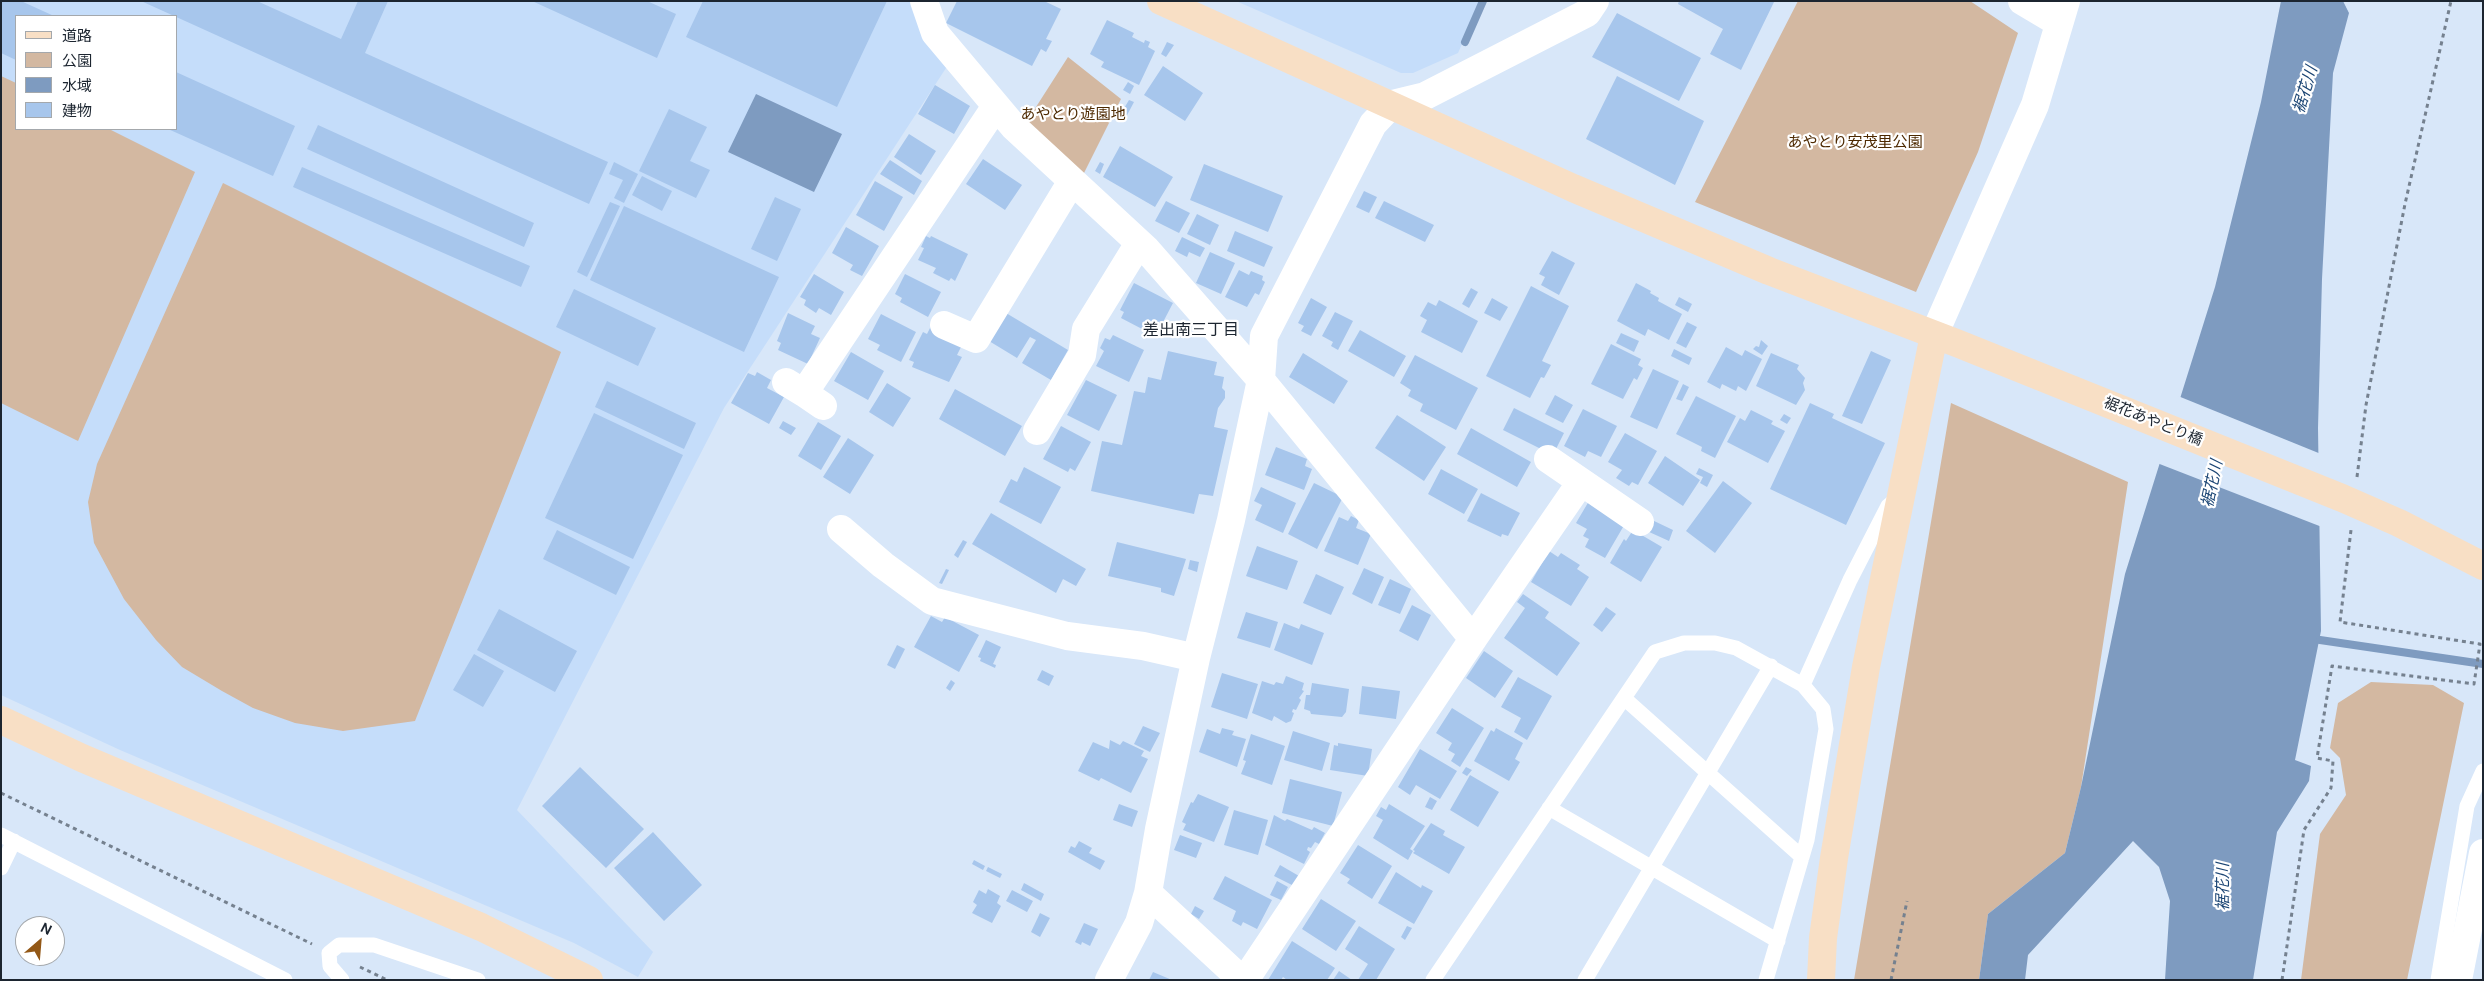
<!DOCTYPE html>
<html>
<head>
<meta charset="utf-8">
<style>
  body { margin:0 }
  #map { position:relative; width:2484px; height:981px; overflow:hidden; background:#d8e7f9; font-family:"DM Sans","Noto Sans JP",sans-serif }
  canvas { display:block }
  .frame { position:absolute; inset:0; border:2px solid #1c2530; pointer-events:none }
  .legend { position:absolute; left:15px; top:15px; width:162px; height:115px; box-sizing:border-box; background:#fff; border:1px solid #a4a8ac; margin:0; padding:6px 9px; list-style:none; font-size:15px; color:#1c2530 }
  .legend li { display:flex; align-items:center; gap:10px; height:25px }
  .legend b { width:25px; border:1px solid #a4a8ac }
  .north { position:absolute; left:15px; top:916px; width:50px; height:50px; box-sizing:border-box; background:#fff; border:1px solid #a4a8ac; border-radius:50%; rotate:27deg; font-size:14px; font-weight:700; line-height:20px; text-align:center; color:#1c2530 }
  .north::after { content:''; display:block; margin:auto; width:18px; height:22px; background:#935817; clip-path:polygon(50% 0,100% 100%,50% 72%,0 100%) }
</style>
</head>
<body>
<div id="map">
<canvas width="2484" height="981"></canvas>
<div class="frame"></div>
<ul class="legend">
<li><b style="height:6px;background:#f8dfc5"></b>道路</li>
<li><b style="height:14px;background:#d3b8a1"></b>公園</li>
<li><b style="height:14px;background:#7e9bc0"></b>水域</li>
<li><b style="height:14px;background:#a7c6ec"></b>建物</li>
</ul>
<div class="north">N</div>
</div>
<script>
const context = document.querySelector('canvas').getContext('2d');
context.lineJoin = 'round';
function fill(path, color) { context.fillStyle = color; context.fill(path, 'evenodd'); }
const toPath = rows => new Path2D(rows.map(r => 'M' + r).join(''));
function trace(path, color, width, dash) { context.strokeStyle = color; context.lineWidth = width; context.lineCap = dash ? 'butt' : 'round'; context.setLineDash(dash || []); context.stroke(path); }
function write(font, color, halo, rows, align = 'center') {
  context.font = font + ' "DM Sans","Noto Sans JP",sans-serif'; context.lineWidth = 4.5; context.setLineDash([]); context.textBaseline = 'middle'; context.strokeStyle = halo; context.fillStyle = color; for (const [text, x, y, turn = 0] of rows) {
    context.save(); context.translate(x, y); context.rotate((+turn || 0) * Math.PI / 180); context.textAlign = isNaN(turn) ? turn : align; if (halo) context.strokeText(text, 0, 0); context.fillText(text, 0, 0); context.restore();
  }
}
const built = toPath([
  [1,1,912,1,948,65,724,408,517,810,653,952,638,977,574,943,120,750,1,695],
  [16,16,176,16,176,129,16,129],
  [1236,1,1481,1,1458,53,1413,73,1401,73]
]);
const green = toPath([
  [1798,1,1970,1,2018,33,1978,152,1916,292,1695,202],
  [1068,57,1121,99,1083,175,1027,121],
  [1,76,16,83,16,129,109,129,195,172,78,441,1,403],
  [223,183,561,352,415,721,343,731,295,723,253,708,222,691,182,667,156,640,124,599,94,543,88,502,97,464],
  [1951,403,2128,482,2081,787,2065,853,1988,914,1979,980,1854,980],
  [2371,682,2433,685,2464,703,2407,980,2301,980,2320,834,2346,795,2340,758,2330,748,2338,703]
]);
const water = toPath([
  [2281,1,2343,1,2349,13,2333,73,2322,279,2318,428,2321,631,2295,760,2311,766,2309,781,2277,832,2253,980,2165,980,2170,901,2159,867,2133,841,2028,955,2025,980,1979,980,1988,914,2065,853,2081,787,2125,574,2215,287,2261,102],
  [756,94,842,134,814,192,728,152]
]);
const pier = toPath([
  [2178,396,2321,454,2322,527,2157,463]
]);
const stream = toPath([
  [1465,42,1483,1],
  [2320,640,2483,664]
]);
const building = toPath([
  [1,1,21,1,54,16,16,16,16,60,1,53],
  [141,1,257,1,341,39,358,1,388,1,365,53,608,162,589,204],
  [532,1,647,1,676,14,657,58],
  [703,1,887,1,837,107,686,37],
  [957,1,1044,1,1061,9,1046,39,1052,41,1046,52,1041,49,1032,66,946,23],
  [1679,1,1773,1,1774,2,1741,70,1710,54,1723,29,1678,4],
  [1617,13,1701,58,1679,101,1592,57],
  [1107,20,1134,33,1132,37,1144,43,1145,40,1150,42,1148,47,1155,51,1139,85,1101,67,1104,62,1090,54],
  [1167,42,1174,45,1166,57,1161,54],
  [1163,66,1203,93,1185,121,1144,95],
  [176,72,295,126,273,176,168,129,176,129],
  [1617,76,1704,121,1675,185,1586,139],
  [1128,82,1134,86,1130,94,1123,90],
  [935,85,970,106,954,134,918,114],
  [1129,100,1134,102,1125,119,1120,115],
  [669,109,707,127,690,161,710,170,696,198,639,171],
  [318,125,534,223,524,247,307,149],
  [909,134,936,151,921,175,894,157],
  [1120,146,1173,177,1155,207,1103,177],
  [983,159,1022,185,1005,210,966,184],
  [890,160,922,181,914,195,880,174],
  [614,162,638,174,624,203,614,198,623,180,609,174],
  [1100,162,1104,164,1100,174,1095,171],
  [1204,164,1283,196,1268,232,1190,200],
  [302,167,530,266,521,287,293,187],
  [642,176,672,191,662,211,632,195],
  [875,181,903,197,884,231,856,215],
  [1364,191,1377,197,1369,213,1356,207],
  [775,197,801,209,777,261,751,249],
  [1166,201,1190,213,1179,233,1155,221],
  [1384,201,1434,225,1425,242,1375,218],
  [610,202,620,206,587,277,577,272],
  [624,206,779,277,744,352,590,280],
  [1197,214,1219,225,1210,245,1187,234],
  [846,227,879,246,862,276,850,270,853,265,832,253],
  [1235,231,1273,247,1264,267,1227,251],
  [926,236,930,238,931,236,968,254,955,281,951,278,949,281,933,273,936,268,918,260,924,248,921,247],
  [1182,237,1205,248,1200,257,1189,252,1187,257,1175,251],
  [1552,251,1575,263,1559,295,1541,285,1545,277,1539,274],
  [1210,252,1235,263,1221,294,1196,283],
  [1239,270,1249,275,1251,271,1263,276,1262,280,1265,282,1259,295,1255,293,1247,307,1225,297],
  [814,274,844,292,831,315,819,308,816,313,804,305,806,300,800,297],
  [905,274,941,292,928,317,900,302,902,298,895,294],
  [1134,283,1173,303,1161,326,1149,320,1144,330,1121,318,1124,312,1120,310],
  [1636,283,1651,291,1650,293,1659,298,1658,301,1682,314,1669,340,1648,329,1645,336,1617,321],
  [1531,286,1569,306,1542,361,1551,365,1544,378,1541,377,1530,398,1486,376],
  [1471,288,1478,292,1469,308,1462,304],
  [574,289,656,328,638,366,556,327],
  [1679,297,1692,304,1688,312,1675,305],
  [1311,298,1327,307,1311,336,1301,331,1304,326,1298,323],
  [1492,298,1508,307,1500,321,1484,313],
  [1439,300,1478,321,1462,353,1421,332,1427,320,1420,316,1428,302,1436,306],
  [1335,312,1353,321,1338,350,1331,346,1333,342,1322,336],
  [788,313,815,326,811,334,820,338,808,364,778,350,781,343,777,341],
  [1006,313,1068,350,1051,380,1022,363,1036,340,1030,337,1017,358,989,341],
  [881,314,916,332,901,362,877,350,880,345,868,339],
  [1687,322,1697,327,1686,348,1676,343],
  [1150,323,1159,328,1157,333,1148,329],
  [931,326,962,345,957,355,962,357,949,382,912,367,914,362,909,360,923,332,927,334],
  [1360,330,1406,356,1394,377,1348,351],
  [1621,333,1639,341,1634,352,1616,343],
  [1113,335,1144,350,1129,382,1096,366,1104,351,1100,348,1105,338,1110,340],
  [1761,340,1768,346,1762,355,1753,349,1756,346,1759,347],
  [1611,344,1641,359,1638,365,1643,368,1637,380,1634,378,1623,399,1591,384],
  [1726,347,1742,356,1745,350,1762,359,1746,391,1738,386,1736,391,1722,384,1720,389,1707,382],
  [1674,349,1692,358,1689,365,1671,356],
  [1168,351,1217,362,1214,375,1224,377,1222,388,1225,391,1225,398,1218,408,1214,427,1228,430,1213,496,1199,494,1194,514,1091,491,1102,441,1122,445,1134,391,1145,393,1148,377,1161,380],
  [1871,351,1891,360,1862,424,1842,416],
  [851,352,884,371,868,400,834,381],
  [1303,353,1348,381,1334,404,1289,377],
  [1771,353,1799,365,1797,369,1805,378,1803,383,1805,390,1796,405,1756,386],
  [1415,355,1478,388,1456,430,1420,411,1423,404,1408,396,1411,390,1400,383],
  [1653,369,1679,381,1657,429,1630,417],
  [757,372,771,380,767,388,784,397,769,424,731,403,748,373,755,376],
  [1086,380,1117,395,1099,431,1067,415],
  [607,381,696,423,684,449,595,407],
  [887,383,911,398,893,427,869,412],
  [1683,384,1689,387,1682,401,1676,399],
  [955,389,1022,426,1005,456,939,419],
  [1555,395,1573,405,1563,423,1545,414],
  [1696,396,1736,416,1715,458,1701,451,1702,447,1676,434],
  [1810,403,1834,414,1832,418,1885,443,1846,525,1770,489],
  [1514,408,1564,433,1553,455,1503,430],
  [1583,409,1617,426,1601,457,1588,451,1585,457,1564,446],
  [1751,410,1773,421,1771,424,1785,431,1768,463,1727,442,1740,418,1745,421],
  [594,413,683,455,633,559,545,518],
  [1784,414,1791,418,1787,424,1780,420],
  [1397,415,1446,447,1424,481,1375,448],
  [783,421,796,428,791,435,779,428],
  [818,422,841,436,821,470,798,456],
  [1061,426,1091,442,1075,471,1070,468,1068,472,1043,459],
  [1471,428,1531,462,1517,487,1457,454],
  [1625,433,1657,451,1638,485,1632,482,1629,486,1616,478,1622,470,1608,462],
  [848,438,874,455,850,494,823,477],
  [1276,447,1307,459,1305,466,1312,469,1304,490,1265,475],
  [1665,456,1700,480,1683,506,1648,483],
  [1024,467,1061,487,1041,524,999,502,1011,479,1017,482],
  [1699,468,1713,475,1707,487,1700,483,1703,477,1696,474],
  [1441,469,1478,489,1464,514,1428,494],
  [1723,481,1752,503,1715,553,1686,531],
  [1314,483,1343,497,1317,549,1288,534],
  [1261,487,1296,503,1283,533,1255,520,1262,505,1254,501],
  [1481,493,1520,513,1508,536,1502,534,1501,537,1467,521],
  [1589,501,1626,522,1605,558,1585,547,1589,539,1583,536,1587,529,1576,523],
  [991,513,1086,569,1076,586,1063,579,1056,593,972,544],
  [1351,516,1359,520,1356,528,1371,534,1358,565,1324,551,1339,517,1348,521],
  [1652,520,1673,530,1669,541,1647,531],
  [557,530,630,567,616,595,543,559],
  [1633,530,1662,547,1641,582,1610,563,1624,539,1626,541],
  [963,540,967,542,958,558,954,555],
  [1117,542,1186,559,1174,596,1161,592,1161,588,1108,576],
  [1257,546,1298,561,1287,590,1246,576],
  [1549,551,1558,557,1561,553,1580,565,1577,569,1589,577,1571,606,1531,582],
  [1190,560,1199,562,1197,572,1188,569],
  [1364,568,1384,577,1372,604,1352,594],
  [946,569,949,570,942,584,939,583],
  [1316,574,1344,587,1331,615,1303,603],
  [1390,579,1411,589,1400,614,1378,605],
  [1523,594,1549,612,1545,618,1580,643,1557,676,1504,638,1525,608,1517,602],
  [1412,605,1431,615,1418,641,1399,631],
  [1606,607,1616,614,1602,632,1593,625],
  [499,609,577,651,555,692,477,650],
  [1246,612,1278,622,1270,648,1237,638],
  [931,616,942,622,945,617,979,635,959,672,914,647],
  [1284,623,1299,629,1301,624,1324,633,1312,665,1274,650],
  [986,640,1001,647,993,664,996,665,995,668,980,661,981,658,978,657],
  [897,645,905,649,895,669,887,665],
  [1484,651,1513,671,1495,698,1466,678],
  [474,654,504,671,483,707,453,690],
  [1042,670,1054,676,1049,686,1037,680],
  [1222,673,1258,684,1247,719,1211,707],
  [1286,676,1304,683,1302,690,1304,691,1299,698,1301,700,1296,710,1293,709,1292,712,1294,713,1291,721,1286,723,1274,716,1272,721,1252,713,1262,681,1274,685,1276,682,1283,684],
  [1518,677,1552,696,1527,740,1514,732,1521,718,1501,707],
  [951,680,955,683,950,691,946,688],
  [1312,683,1349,689,1346,712,1342,717,1311,714,1310,711,1304,709,1306,695,1310,695],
  [1362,686,1400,691,1396,719,1359,714],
  [1452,708,1484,728,1460,767,1451,761,1455,754,1448,750,1452,743,1436,733],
  [1143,726,1160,733,1150,752,1134,744],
  [1222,728,1234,731,1232,735,1246,739,1237,767,1199,752,1207,729,1220,734],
  [1496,728,1523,743,1515,759,1520,762,1509,781,1474,761,1491,730,1494,732],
  [1293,731,1330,743,1322,771,1284,760],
  [1251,734,1285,746,1272,785,1241,774,1246,761,1243,760],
  [1110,740,1120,745,1123,741,1144,751,1141,756,1148,759,1131,793,1101,778,1099,781,1078,771,1093,742,1109,749],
  [1338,743,1372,749,1368,776,1330,770,1334,745,1338,746],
  [1420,749,1457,771,1440,799,1416,785,1410,795,1398,787],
  [580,767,644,829,606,868,542,806],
  [1466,767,1472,770,1467,776,1462,773],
  [1470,775,1499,792,1478,827,1450,810],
  [1290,779,1342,792,1333,826,1282,813],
  [1198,794,1229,807,1214,842,1183,830,1186,824,1182,822,1191,802,1193,803],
  [1430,797,1437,801,1432,810,1425,807],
  [1119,804,1138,811,1132,827,1113,820],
  [1389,804,1425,826,1410,849,1413,851,1408,860,1373,838,1383,820,1376,816,1381,807,1386,810],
  [1234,810,1268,820,1258,855,1224,845],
  [1274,815,1285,821,1287,819,1312,830,1314,827,1325,833,1319,844,1315,842,1311,848,1308,847,1307,850,1310,852,1304,864,1265,845],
  [1431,823,1445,831,1443,835,1465,847,1449,874,1413,853,1415,851,1413,850],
  [653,832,702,885,664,921,614,868],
  [1180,835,1202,843,1196,858,1174,850],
  [1079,841,1092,848,1089,853,1105,861,1100,870,1068,852,1071,846,1075,848],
  [1358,845,1392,866,1372,899,1347,883,1350,879,1340,873],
  [974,860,985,866,983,870,972,864],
  [1280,865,1299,876,1294,886,1274,876],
  [988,867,1002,874,1000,878,986,871],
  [1396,872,1421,888,1422,885,1433,891,1414,924,1378,903],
  [1225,876,1272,900,1257,929,1243,922,1241,926,1232,921,1236,911,1213,899],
  [1277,881,1288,887,1281,900,1270,895],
  [1024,883,1044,894,1041,901,1021,890],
  [988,889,1000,896,997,903,1001,906,992,923,972,913,977,905,973,902,979,890,986,894],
  [1012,890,1033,901,1027,912,1006,901],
  [1321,899,1356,921,1336,951,1302,929],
  [1195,906,1204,911,1199,919,1191,914],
  [1040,913,1050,918,1040,937,1031,932],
  [1084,923,1098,929,1090,946,1082,942,1081,945,1075,942],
  [1359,926,1395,949,1376,980,1358,980,1368,964,1345,949],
  [1407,926,1412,928,1405,940,1401,937],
  [1292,941,1335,968,1327,980,1287,980,1283,977,1281,980,1268,980],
  [1339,971,1352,980,1333,980],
  [1153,972,1172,980,1149,980]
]);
const path = toPath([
  [2357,477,2366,405,2405,204,2451,1],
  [1,793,312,944],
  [360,967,387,980],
  [1891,980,1907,901],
  [2282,980,2304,830,2331,788,2333,761,2317,758,2332,666,2474,684,2480,644,2340,622,2351,530]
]);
const lane = toPath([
  [1803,685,1850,580,1888,506,1894,501],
  [1624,698,1802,857],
  [1549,808,1778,941],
  [1,835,285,980],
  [1,868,14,841],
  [342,980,330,966,329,953,339,945,374,945,478,980],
  [1433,980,1655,652,1684,643,1715,643,1736,648,1803,685,1823,709,1826,729,1807,840,1766,980],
  [1585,980,1771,666],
  [2438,980,2467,806,2483,771]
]);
const street = toPath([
  [924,1,935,33,1014,127,1146,249,1261,380,1473,639],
  [2022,1,2059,23],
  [944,325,976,339,1072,181],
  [1934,335,2035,105,2066,1],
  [786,382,804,393,996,106],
  [804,393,823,406],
  [1037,431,1082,355,1086,329,1139,243],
  [1548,459,1640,522],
  [841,529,883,565,932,601,1067,636,1143,646,1196,658],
  [1148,893,1242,980],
  [1109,980,1139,923,1148,893,1159,829,1196,658,1231,520,1261,380,1264,336,1373,124,1392,104,1425,96,1587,13,1595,1],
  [1245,980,1473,639,1581,482],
  [2458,980,2483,853]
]);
const secondary = toPath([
  [1161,1,1573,188,1769,271,1959,344,2342,498,2399,523,2483,566],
  [1,720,82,758,481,927,589,980],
  [1821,980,1823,938,1834,858,1866,667,1934,335]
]);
const parkNames = [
  ["あやとり遊園地",1073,115],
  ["あやとり安茂里公園",1855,143]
];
const streetNames = [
  ["裾花あやとり橋",2153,422,22]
];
const waterNames = [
  ["裾花川",2306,90,-73],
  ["裾花川",2213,484,-78],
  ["裾花川",2224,887,-90]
];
const neighbourhoodNames = [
  ["差出南三丁目",1191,331]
];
fill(built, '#c5ddfa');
fill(green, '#d3b8a1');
fill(water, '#7e9bc0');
fill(pier, '#d8e7f9');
trace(stream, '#7e9bc0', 8);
fill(building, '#a7c6ec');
trace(path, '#75818f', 3, [4, 4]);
trace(lane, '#fff', 15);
trace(street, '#fff', 28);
trace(secondary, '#f8dfc5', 28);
write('15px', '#4d2900', '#fff', parkNames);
write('15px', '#1c2530', '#fff', streetNames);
write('italic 16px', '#1b4574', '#fff', waterNames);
write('16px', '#1c2530', '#fff', neighbourhoodNames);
</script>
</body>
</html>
